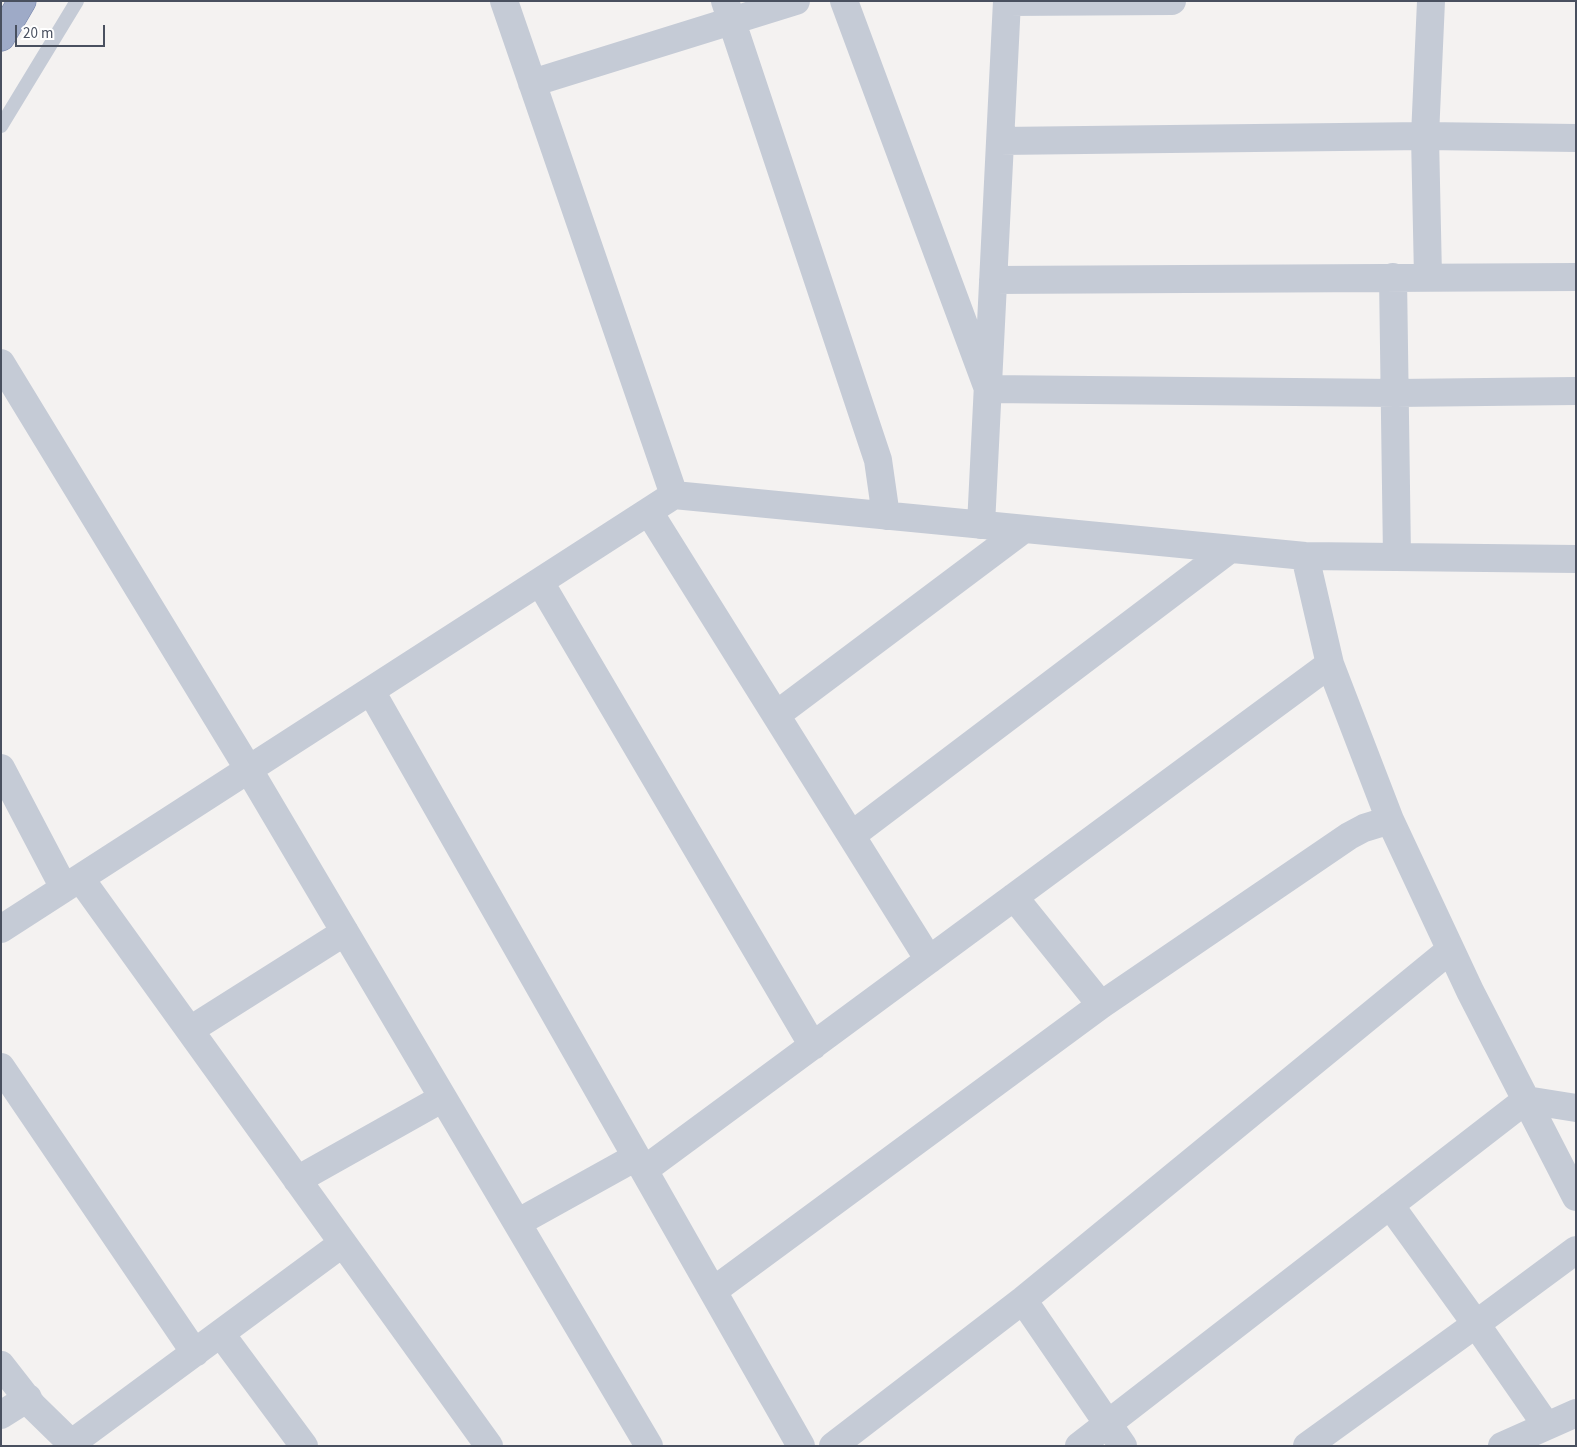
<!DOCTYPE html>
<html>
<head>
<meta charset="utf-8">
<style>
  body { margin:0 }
  #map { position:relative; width:1577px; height:1447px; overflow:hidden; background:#f4f2f1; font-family:"Source Sans 3",sans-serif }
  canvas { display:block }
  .frame { position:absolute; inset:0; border:2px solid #49505f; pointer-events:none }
  .scale { position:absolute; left:15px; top:25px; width:90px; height:22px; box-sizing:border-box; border:2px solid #49505f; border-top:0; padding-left:6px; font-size:15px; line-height:18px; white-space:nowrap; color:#49505f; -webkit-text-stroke:4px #fff; paint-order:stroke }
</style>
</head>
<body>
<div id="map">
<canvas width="1577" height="1447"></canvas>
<div class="frame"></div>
<div class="scale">20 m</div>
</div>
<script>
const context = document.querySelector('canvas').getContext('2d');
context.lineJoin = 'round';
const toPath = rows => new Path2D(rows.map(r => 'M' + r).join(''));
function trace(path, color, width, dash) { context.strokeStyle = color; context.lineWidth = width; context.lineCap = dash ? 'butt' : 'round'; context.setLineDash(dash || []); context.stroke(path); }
const service = toPath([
  [1,126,77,1]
]);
const minor = toPath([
  [504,1,674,495,1305,556,1576,559],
  [725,1,878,460,886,516],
  [844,1,988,389,1396,393,1576,391],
  [1007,2,1172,1],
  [532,83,796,1],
  [1000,141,1425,136,1576,138],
  [1393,277,1397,557],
  [1428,277,1425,136,1431,1],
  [993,280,1576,277],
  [1,363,249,770,649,1446],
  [649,512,929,960],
  [981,525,1007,1],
  [540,582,813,1046],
  [1330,664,1390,820,1470,991,1576,1197],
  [371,691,801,1446],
  [776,715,1024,529],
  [1,768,64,888],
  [852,835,1230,549],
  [80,878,489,1446],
  [1014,897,1101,1005],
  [1,929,674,495],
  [190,1030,345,932],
  [1,1067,195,1353],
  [644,1170,1330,664,1305,556],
  [297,1180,443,1098],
  [1390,1205,1476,1324,1546,1425],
  [517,1223,636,1157],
  [713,1291,1101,1005,1349,836,1364,828,1390,820],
  [1023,1300,1123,1446],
  [221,1334,304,1446],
  [1,1365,33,1406,74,1446],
  [1,1415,28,1398],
  [72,1443,343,1243],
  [833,1446,1023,1300,1450,950],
  [1079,1446,1526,1100,1576,1108],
  [1307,1446,1476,1324,1576,1250],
  [1502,1446,1576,1413]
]);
const trunk = toPath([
  [1,37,22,1]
]);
trace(trunk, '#7584ab', 29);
trace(service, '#c5cbd6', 14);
trace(minor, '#c5cbd6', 28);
trace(trunk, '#9eaac7', 28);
</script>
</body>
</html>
